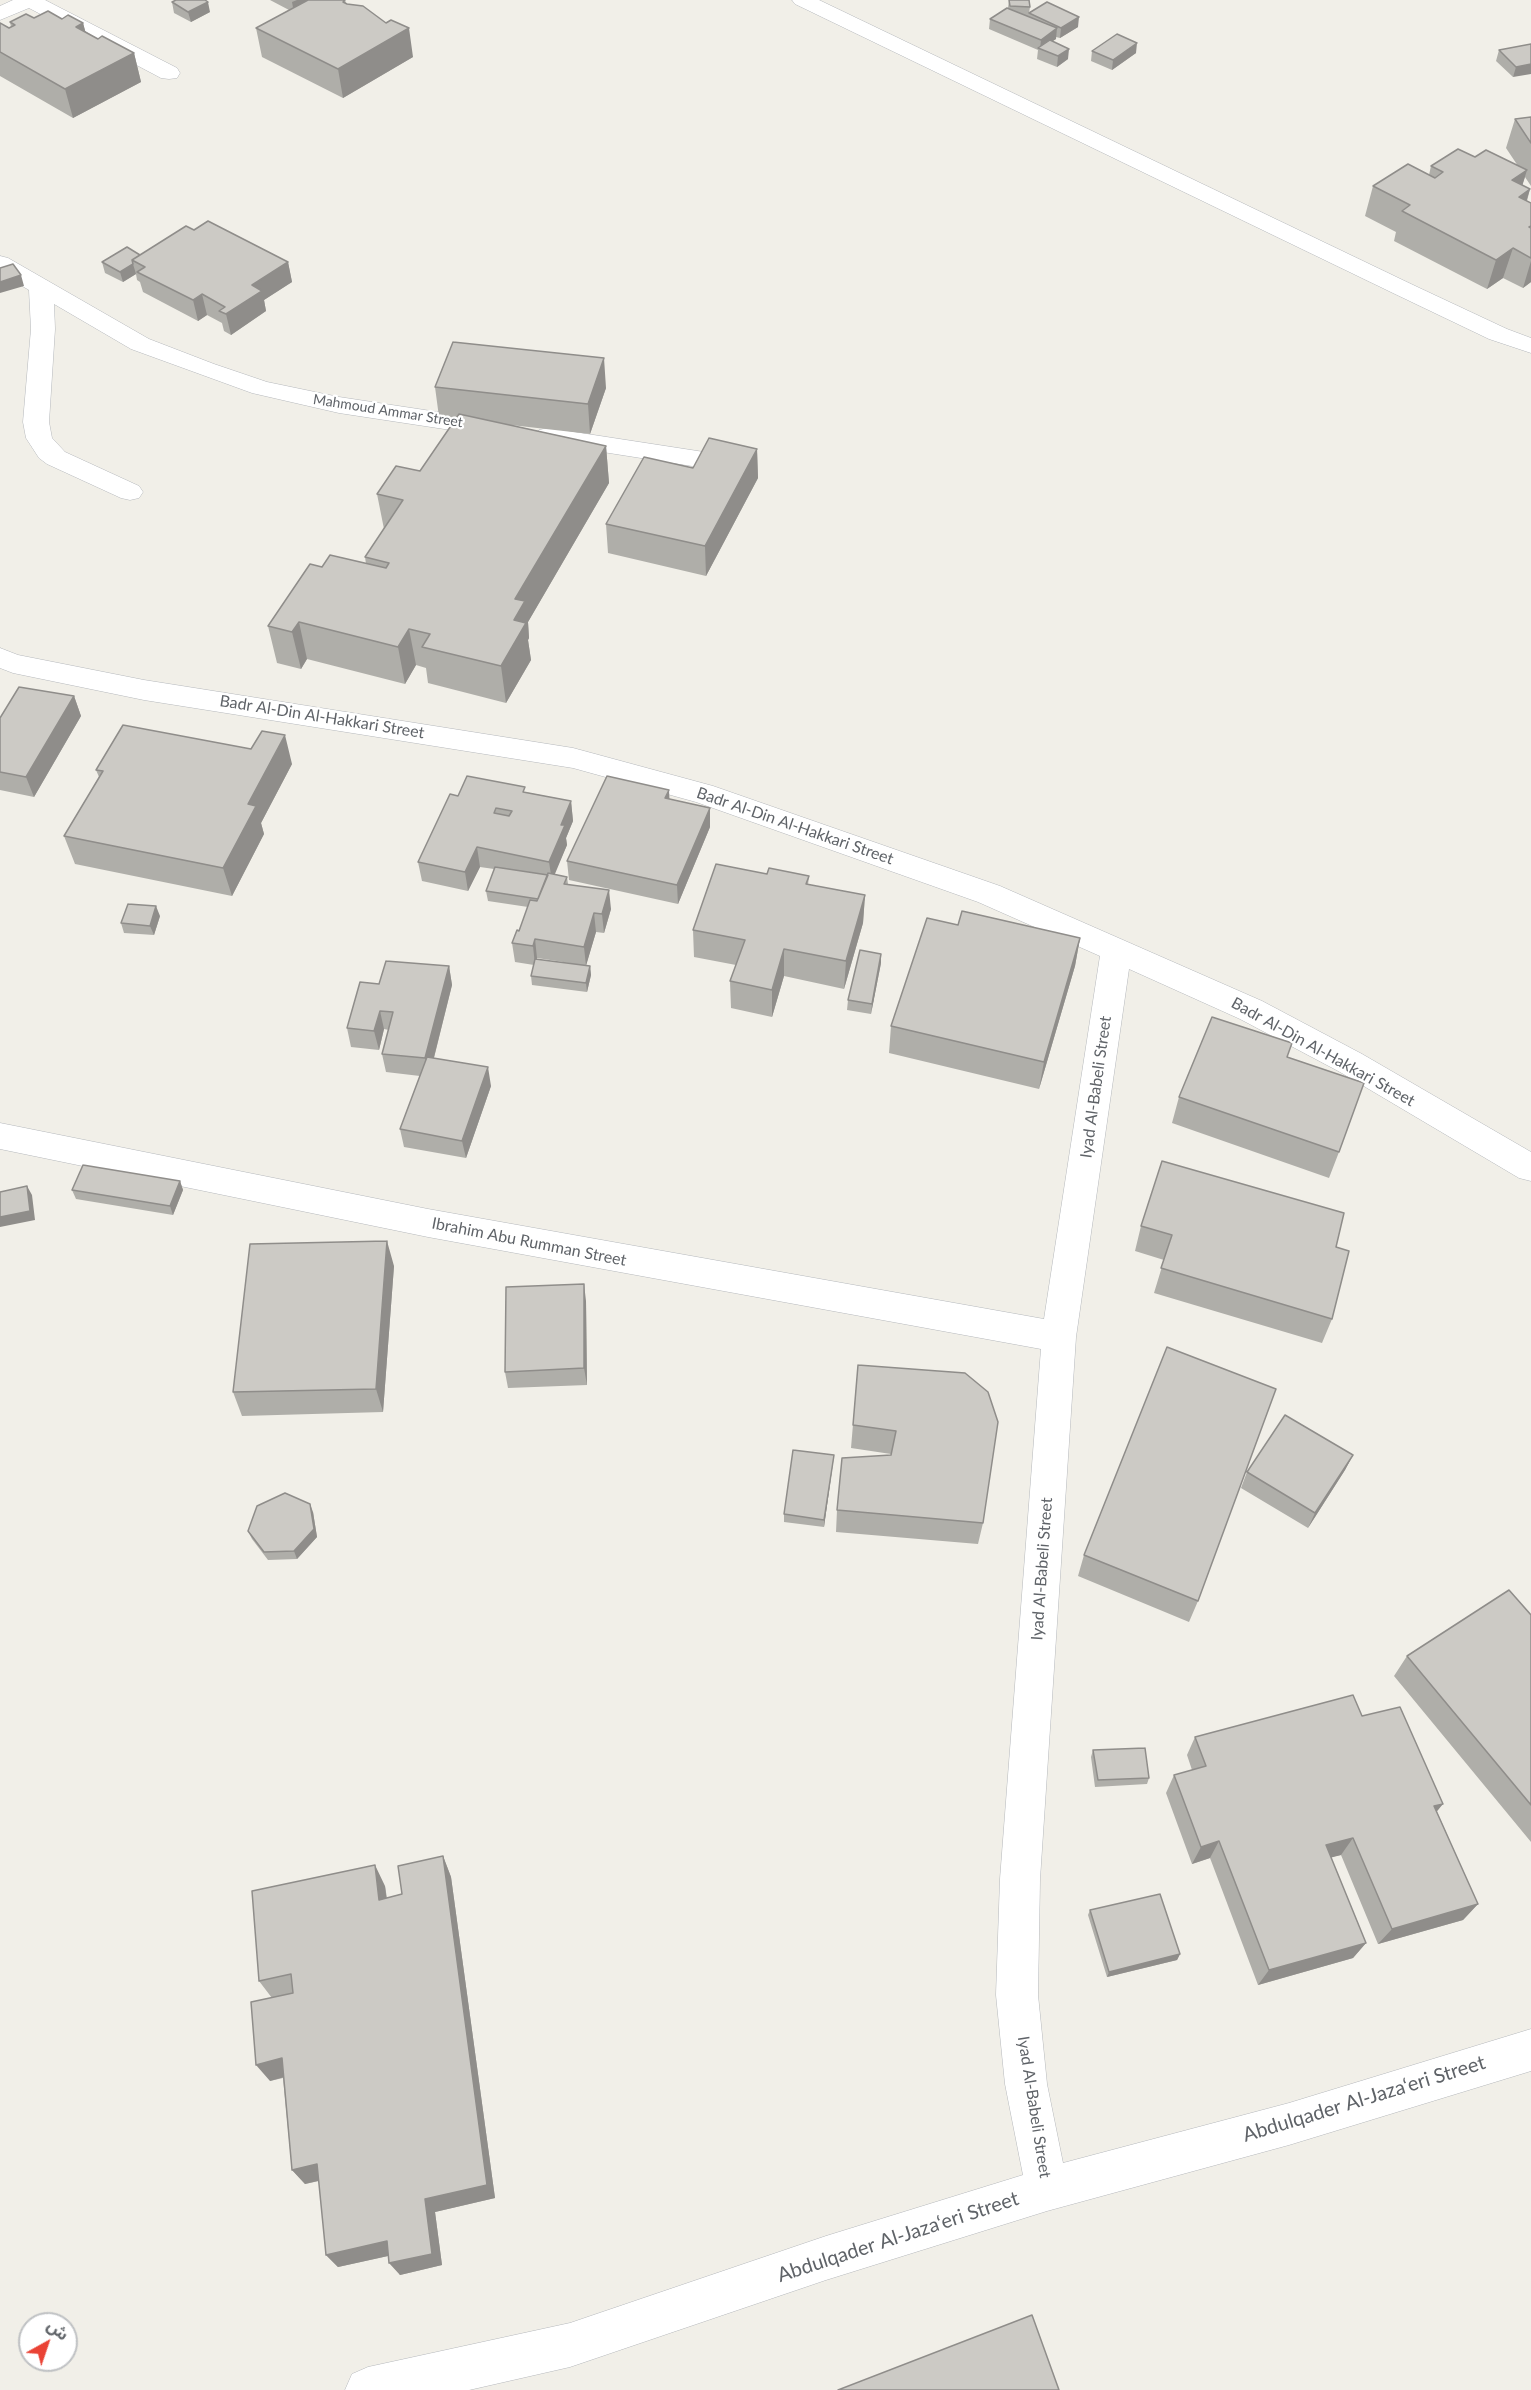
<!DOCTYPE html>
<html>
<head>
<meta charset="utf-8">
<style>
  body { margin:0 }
  #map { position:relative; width:1531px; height:2390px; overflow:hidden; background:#f1efe8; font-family:Lato,"Noto Sans Arabic",sans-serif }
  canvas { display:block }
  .north { position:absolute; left:18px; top:2312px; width:60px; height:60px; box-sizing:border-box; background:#fff; border:2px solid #bfc1c3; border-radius:50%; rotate:40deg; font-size:16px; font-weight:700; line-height:24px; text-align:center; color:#5f6368 }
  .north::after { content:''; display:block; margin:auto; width:21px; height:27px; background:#ea4335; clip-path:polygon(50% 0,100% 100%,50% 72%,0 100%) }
</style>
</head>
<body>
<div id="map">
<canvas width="1531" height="2390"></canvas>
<div class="north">ش</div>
</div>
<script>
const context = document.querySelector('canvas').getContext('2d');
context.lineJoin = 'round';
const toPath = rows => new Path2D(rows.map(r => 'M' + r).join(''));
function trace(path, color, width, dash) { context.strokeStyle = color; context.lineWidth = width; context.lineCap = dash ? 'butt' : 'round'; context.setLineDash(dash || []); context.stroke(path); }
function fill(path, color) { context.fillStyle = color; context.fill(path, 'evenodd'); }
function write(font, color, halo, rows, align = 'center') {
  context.font = font + ' Lato,sans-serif'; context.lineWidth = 4.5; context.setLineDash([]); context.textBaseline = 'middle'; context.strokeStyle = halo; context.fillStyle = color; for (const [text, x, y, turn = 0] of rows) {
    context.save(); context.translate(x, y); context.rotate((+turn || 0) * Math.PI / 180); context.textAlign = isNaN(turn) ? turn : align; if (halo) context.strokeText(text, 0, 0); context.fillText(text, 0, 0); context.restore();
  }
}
const minor = toPath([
  [13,0,45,0,177,68,180,73,177,78,169,79,161,78,29,8,0,20,0,6,13,0],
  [792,0,819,0,1411,284,1507,329,1531,338,1531,353,1489,339,1395,294,795,4,792,0],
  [0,256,8,258,149,339,214,364,267,382,339,397,497,421,506,423,510,429,506,435,497,437,339,413,252,393,131,349,54,304,55,329,49,422,52,438,65,452,139,486,143,492,139,498,130,500,121,498,47,464,39,458,26,438,23,422,31,329,29,290,0,273,0,256],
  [548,428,743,458,752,460,756,466,752,472,743,474,539,442,535,436,539,430,548,428],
  [0,648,18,655,144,680,573,748,713,786,1000,886,1262,1001,1362,1054,1531,1152,1531,1181,1519,1178,1340,1072,1240,1019,1129,969,1076,1337,1040,1879,1038,1995,1047,2084,1063,2163,1289,2103,1531,2029,1531,2071,1289,2145,1047,2211,826,2280,570,2367,469,2390,345,2390,352,2374,368,2367,570,2323,826,2236,1023,2175,1005,2084,996,1995,1000,1879,1041,1349,428,1237,0,1149,0,1123,428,1209,1044,1319,1100,956,978,902,696,802,573,768,144,700,13,673,0,668,0,648]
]);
const wall = toPath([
  [270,0,345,0,346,3,413,57,343,98,262,57,256,28,289,10],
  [1009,0,1030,7,1029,13,1078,27,1060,38,1056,37,1056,39,1052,41,1068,59,1057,67,1037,59,1038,50,989,29,990,19,1008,8],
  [172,2,210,12,191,22,174,13],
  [34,18,62,19,83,23,85,31,98,39,134,53,141,82,73,118,0,76,0,23,9,28,11,27,10,22],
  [1531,44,1513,77,1496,61,1499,50],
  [1092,51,1136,53,1112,70,1091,61],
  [1531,117,1531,186,1525,177,1522,185,1530,189,1527,201,1531,203,1531,282,1523,288,1503,278,1487,289,1394,241,1396,232,1365,216,1373,186,1429,175,1431,166,1475,157,1518,166,1506,148,1515,119],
  [194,230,288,262,292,282,264,300,266,311,231,335,224,331,222,323,207,315,198,321,143,292,140,282,137,280,136,274,123,282,105,273,102,262,140,255],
  [435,387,606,388,590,434,511,425,606,446,609,483,528,622,529,638,528,640,531,660,506,703,428,683,426,668,416,665,405,684,307,659,301,669,277,663,268,626,322,567,366,564,365,557,384,529,377,494,420,471,456,419,439,417],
  [757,449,758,478,706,576,608,553,606,524,693,468],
  [74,696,81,716,34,797,0,790,0,718],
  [292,764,261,823,264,834,232,896,75,864,64,836,99,777,96,770],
  [525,792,571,801,573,821,566,838,567,845,554,874,567,877,568,884,611,909,604,933,596,932,586,965,590,966,591,975,587,992,532,985,531,976,534,965,515,962,512,943,519,931,528,907,488,901,486,891,494,869,480,867,468,891,422,881,418,862,458,796],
  [537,958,570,963,537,960],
  [670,799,710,808,710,827,678,904,569,880,567,861],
  [809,876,808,885,865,895,863,923,844,989,784,976,772,1017,731,1008,730,981,736,965,694,957,693,930],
  [160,916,154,935,124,933,121,923],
  [1080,938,1075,966,1039,1089,889,1053,891,1026],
  [881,963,871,1014,847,1010,848,1000],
  [449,966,452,985,434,1058,491,1086,466,1158,404,1147,400,1129,420,1076,386,1072,382,1054,389,1030,384,1029,379,1050,351,1047,347,1028,379,984],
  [1288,1057,1339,1152,1329,1178,1172,1123,1179,1097],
  [180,1181,183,1190,173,1215,76,1199,72,1190],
  [1141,1226,1336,1247,1332,1319,1322,1343,1154,1293,1164,1260,1135,1251],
  [394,1266,383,1412,242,1416,233,1392],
  [586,1301,587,1385,508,1388,505,1372],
  [858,1365,983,1523,978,1544,836,1532,837,1510,891,1455,891,1454,851,1448],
  [834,1455,824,1527,784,1522,784,1514],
  [1353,1455,1345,1470,1308,1528,1241,1488,1247,1472],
  [313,1512,317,1537,297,1559,268,1560,252,1539,248,1531],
  [1084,1555,1198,1601,1189,1622,1078,1576],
  [1531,1615,1531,1842,1394,1676,1407,1656],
  [1362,1716,1437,1812,1478,1904,1463,1920,1378,1944,1341,1855,1331,1857,1366,1943,1353,1958,1258,1985,1210,1858,1192,1864,1166,1793,1174,1775,1192,1770,1187,1755,1195,1737],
  [1093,1750,1149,1778,1147,1784,1095,1787,1091,1757],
  [443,1856,451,1877,495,2198,435,2212,442,2265,400,2275,388,2256,338,2267,326,2255,319,2181,305,2184,292,2170,283,2078,270,2081,272,1998,259,1981,385,1886,387,1898,402,1894],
  [1090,1910,1180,1954,1177,1960,1107,1977,1088,1915]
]);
const shadedWall = toPath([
  [297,0,314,0,294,13,292,2],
  [208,2,210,12,191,22,188,12],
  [1079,17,1078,27,1060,38,1061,28],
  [83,23,91,52,76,27],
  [409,28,413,57,343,98,338,69],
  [1057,28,1056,39,1041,49,1040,49,1041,40],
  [1137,43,1136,53,1112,70,1113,60],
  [1069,49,1068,59,1057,67,1058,56],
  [134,53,141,82,73,118,65,89],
  [1531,64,1531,74,1513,77,1516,67],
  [1527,170,1518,200,1512,180],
  [1530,189,1521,219,1519,197],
  [1513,248,1503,278,1487,289,1496,260],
  [1531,261,1531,282,1523,288],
  [288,262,292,282,264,300,266,311,231,335,226,314,252,285],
  [133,264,136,274,123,282,120,272],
  [21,275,24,286,0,293,0,282],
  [202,294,207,315,198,321,193,300],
  [604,358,606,388,590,434,588,404],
  [606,446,609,483,528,622,529,638,528,640,531,660,506,703,501,666,514,620,515,599],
  [757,449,758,478,706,576,705,546],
  [299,622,307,659,301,669,292,632],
  [409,629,416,665,405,684,398,647],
  [74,696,81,716,34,797,26,777],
  [285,735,292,764,261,823,264,834,232,896,223,868,248,804],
  [669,790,670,810,665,798],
  [571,801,573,821,566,838,567,845,552,881,549,862,561,825],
  [710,808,710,827,678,904,677,885],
  [477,847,480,867,468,891,465,872],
  [609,890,611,909,604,933,602,914],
  [865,895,863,923,844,989,846,961],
  [156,906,160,916,154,935,150,926],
  [594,913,596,932,586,966,584,947],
  [1080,938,1075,966,1039,1089,1044,1062],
  [535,939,537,958,535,965,533,946],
  [784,949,784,976,772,1017,772,990],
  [881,954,881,963,871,1014,872,1004],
  [449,966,452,985,429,1077,425,1058],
  [590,966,591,975,587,992,586,983],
  [380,1011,384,1029,379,1050,374,1031],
  [488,1067,491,1086,466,1158,462,1141],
  [180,1181,183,1190,173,1215,170,1206],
  [27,1186,32,1195,35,1220,0,1227,0,1217],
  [387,1241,394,1266,383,1412,376,1389],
  [584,1284,586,1301,587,1385,584,1368],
  [834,1455,833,1463,824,1527,824,1520],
  [1353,1455,1345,1470,1308,1528,1315,1513],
  [310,1504,313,1512,317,1537,297,1559,294,1551],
  [1443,1804,1429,1821,1434,1806],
  [1353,1838,1341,1855,1314,1862,1326,1845],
  [1219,1841,1210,1858,1192,1864,1201,1847],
  [443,1856,451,1877,495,2198,435,2212,442,2265,400,2275,389,2263,425,2199],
  [375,1865,385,1886,389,1920,379,1900],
  [1478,1904,1463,1920,1378,1944,1392,1929],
  [1366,1943,1353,1958,1258,1985,1269,1970],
  [1180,1954,1177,1960,1107,1977,1109,1972],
  [282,2058,295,2074,270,2081,256,2065],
  [317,2164,330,2178,305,2184,292,2170],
  [387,2241,397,2254,338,2267,326,2255]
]);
const building = toPath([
  [176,0,205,0,208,2,188,12,172,2,176,0],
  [308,0,345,0,343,2,347,4,363,6,386,23,391,20,409,28,338,69,256,28,308,0],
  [1009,0,1029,0,1030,7,1010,6,1009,0],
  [1047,2,1079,17,1061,28,1029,13,1047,2],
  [1007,8,1057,28,1041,40,990,19,1007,8],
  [48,11,62,19,68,15,83,23,76,27,98,39,102,36,134,53,65,89,0,52,0,23,9,28,15,25,10,22,26,14,34,18,48,11],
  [1117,34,1137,43,1113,60,1092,51,1117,34],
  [1050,40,1069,49,1058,56,1038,48,1050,40],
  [1531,44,1531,64,1516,67,1499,50,1531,44],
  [1531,117,1531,143,1515,119,1531,117],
  [1458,149,1475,157,1486,150,1527,170,1512,180,1530,189,1519,197,1531,203,1531,226,1529,227,1531,228,1531,258,1513,248,1496,260,1402,211,1410,205,1373,186,1408,164,1435,178,1443,172,1431,166,1458,149],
  [208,221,288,262,252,285,262,291,226,314,219,311,225,307,202,294,193,300,137,272,145,267,132,260,186,226,194,230,208,221],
  [127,247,140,255,132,260,133,264,120,272,102,262,127,247],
  [13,264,21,275,0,282,0,268,13,264],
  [453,342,604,358,588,404,435,387,453,342],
  [459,414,606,446,515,599,525,601,514,620,526,623,501,666,422,647,430,634,409,629,398,647,299,622,292,632,268,626,310,564,322,567,330,555,386,568,389,563,365,557,403,500,377,494,396,466,420,471,459,414],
  [709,438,757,449,705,546,606,524,644,457,693,468,709,438],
  [19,687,74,696,26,777,0,772,0,718,19,687],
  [123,725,251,749,262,731,285,735,248,804,256,806,223,868,64,836,103,771,96,770,123,725],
  [467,776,525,787,523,792,571,801,561,825,565,825,549,862,477,847,465,872,418,862,450,794,458,796,467,776],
  [496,808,512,811,509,816,494,813,496,808],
  [607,776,669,790,665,798,710,808,677,885,567,861,607,776],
  [716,864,767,874,769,868,809,876,806,884,865,895,846,961,784,949,772,990,730,981,745,940,693,930,716,864],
  [495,867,548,875,538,899,486,891,495,867],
  [548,873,567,877,564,884,609,890,602,914,594,913,584,947,535,939,533,946,512,943,517,930,519,931,530,900,537,901,548,873],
  [128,904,156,906,150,926,121,923,128,904],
  [962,911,1080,938,1044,1062,891,1026,927,918,958,925,962,911],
  [860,950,881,954,872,1004,848,1000,860,950],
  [535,959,590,966,586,983,531,976,535,959],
  [386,961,449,966,425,1058,382,1054,393,1012,380,1011,374,1031,347,1028,360,982,379,984,386,961],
  [1212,1017,1292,1043,1287,1057,1364,1083,1339,1152,1179,1097,1212,1017],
  [427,1057,488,1067,462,1141,400,1129,427,1057],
  [1162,1161,1344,1213,1336,1247,1349,1251,1332,1319,1161,1268,1172,1235,1141,1226,1162,1161],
  [83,1165,180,1181,170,1206,72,1190,83,1165],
  [27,1186,30,1211,0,1217,0,1192,27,1186],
  [387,1241,376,1389,233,1392,250,1244,387,1241],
  [584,1284,584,1368,505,1372,506,1287,584,1284],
  [1167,1347,1276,1389,1198,1601,1084,1555,1167,1347],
  [858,1365,965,1373,988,1392,998,1422,983,1523,837,1510,842,1458,891,1455,896,1431,853,1425,858,1365],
  [1285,1415,1353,1455,1315,1513,1247,1472,1285,1415],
  [793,1450,834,1455,824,1520,784,1514,793,1450],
  [285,1493,310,1504,314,1529,294,1551,264,1552,248,1531,257,1506,285,1493],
  [1509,1590,1531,1615,1531,1805,1407,1656,1509,1590],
  [1353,1695,1362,1716,1400,1707,1443,1804,1434,1806,1478,1904,1392,1929,1353,1838,1326,1845,1366,1943,1269,1970,1219,1841,1201,1847,1174,1775,1206,1766,1195,1737,1353,1695],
  [1145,1748,1149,1778,1098,1780,1093,1750,1145,1748],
  [443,1856,487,2185,425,2199,432,2254,389,2263,387,2241,326,2255,317,2164,292,2170,282,2058,256,2065,251,2002,293,1993,291,1974,259,1981,252,1891,375,1865,379,1900,402,1894,398,1866,443,1856],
  [1160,1894,1180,1954,1109,1972,1090,1910,1160,1894],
  [1032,2315,1059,2390,838,2390,1032,2315]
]);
const farStreetnames = [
  ["Mahmoud Ammar Street",388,411,9]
];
const streetNames = [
  ["Badr Al-Din Al-Hakkari Street",322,717,9],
  ["Badr Al-Din Al-Hakkari Street",795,826,19],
  ["Badr Al-Din Al-Hakkari Street",1323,1052,29],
  ["Iyad Al-Babeli Street",1096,1087,-82],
  ["Ibrahim Abu Rumman Street",529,1242,11],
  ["Iyad Al-Babeli Street",1042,1569,-86],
  ["Iyad Al-Babeli Street",1034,2107,81]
];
const nearStreetnames = [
  ["Abdulqader Al-Jaza‘eri Street",1364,2099,-17],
  ["Abdulqader Al-Jaza‘eri Street",898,2237,-18]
];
trace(minor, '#b5b8bc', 1);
fill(minor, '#fff');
fill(wall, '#afaea9');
fill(shadedWall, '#8f8d8a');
fill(building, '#cccac5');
trace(building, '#8f8d8a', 1.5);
write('14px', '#5f6368', '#fff', farStreetnames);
write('16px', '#5f6368', '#fff', streetNames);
write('20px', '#5f6368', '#fff', nearStreetnames);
</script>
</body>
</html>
